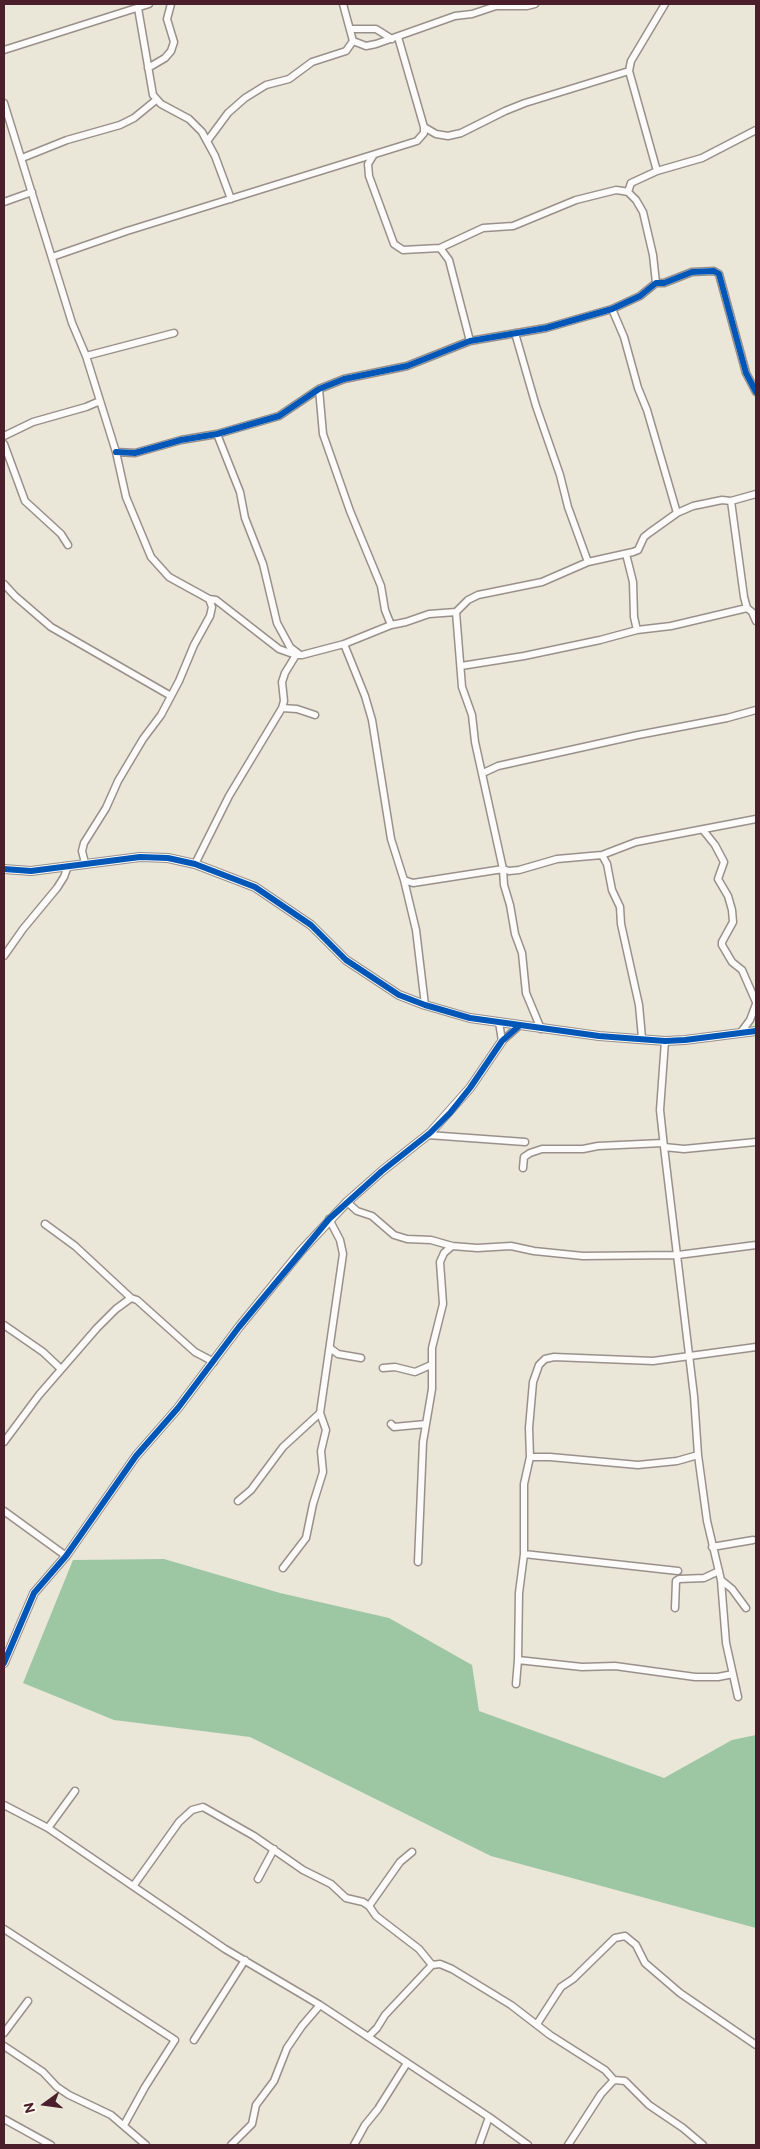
<!DOCTYPE html>
<html>
<head>
<meta charset="utf-8">
<style>
  body { margin:0 }
  #map { position:relative; width:760px; height:2149px; overflow:hidden; background:#eae6d8; font-family:"Balsamiq Sans",sans-serif }
  canvas { display:block }
  .frame { position:absolute; inset:0; border:5px solid #4a1f2b; pointer-events:none }
  .north { position:absolute; left:20px; top:2079px; width:50px; height:50px; -webkit-text-stroke:4px #fbf7ec; paint-order:stroke; rotate:256deg; font-size:14px; font-weight:700; line-height:20px; text-align:center; color:#4a1f2b }
  .north::after { content:''; display:block; margin:auto; width:18px; height:22px; background:#4a1f2b; clip-path:polygon(50% 0,100% 100%,50% 72%,0 100%) }
</style>
</head>
<body>
<div id="map">
<canvas width="760" height="2149"></canvas>
<div class="frame"></div>
<div class="north">N</div>
</div>
<script>
const context = document.querySelector('canvas').getContext('2d');
context.lineJoin = 'round';
function fill(path, color) { context.fillStyle = color; context.fill(path, 'evenodd'); }
const toPath = rows => new Path2D(rows.map(r => 'M' + r).join(''));
function trace(path, color, width, dash) { context.strokeStyle = color; context.lineWidth = width; context.lineCap = dash ? 'butt' : 'round'; context.setLineDash(dash || []); context.stroke(path); }
const forest = toPath([
  [164,1559,280,1593,389,1618,472,1665,479,1711,664,1778,732,1740,756,1735,756,1928,491,1856,250,1737,114,1720,23,1683,73,1560]
]);
const minor = toPath([
  [138,8,153,95,161,104,189,119,202,132,215,156,231,199],
  [350,29,376,29,392,39],
  [353,41,366,46,376,44,455,16,472,14,496,6,527,6,535,4],
  [4,50,149,4],
  [148,68,165,58,171,51,174,42,167,19,171,4],
  [4,103,72,323,86,356,116,452,126,497,151,557,169,577,209,599,216,600,279,649,296,655],
  [424,127,436,134,448,136,461,133,505,111,525,103,629,71],
  [208,140,228,113,245,98,266,85,289,79,312,62,346,51,353,41,343,4],
  [373,156,368,164,369,176,394,244,403,250,440,248,483,228,513,226,576,200,616,190,623,191,628,192,636,200,643,212,653,255,656,283],
  [22,158,67,140,120,125,134,118,156,100],
  [657,171,629,71,631,61,665,4],
  [628,192,631,183,657,171,702,158,756,130],
  [4,202,32,192],
  [440,248,449,260,470,341],
  [52,257,127,231,417,141,424,133,424,127,398,37],
  [612,309,624,337,638,388,647,410,677,513],
  [515,333,536,406,560,475,568,507,588,562],
  [86,356,174,333],
  [319,389,323,434,350,511,381,586,385,610,391,625],
  [217,434,240,492,245,518,263,564,277,623,290,647,299,654],
  [4,436,33,422,86,407,100,401],
  [4,444,25,501,61,534,68,545],
  [116,452,135,453,181,440,217,434,279,416,319,389,344,379,407,366,470,341,546,328,612,309,640,296,656,283,664,283,692,272,714,271,719,274,746,373,756,392],
  [731,501,744,597,747,608,752,612,756,621],
  [626,554,633,582,634,617,637,630],
  [4,584,15,596,51,627,171,696],
  [344,644,365,696,372,720,391,839,404,880,416,930,425,1005],
  [461,666,524,656,600,640,637,630,671,626,747,608],
  [282,708,297,709,315,715],
  [483,773,498,766,638,735,727,718,756,710],
  [703,830,715,845,724,862,718,879,728,896,732,910,733,922,722,942,722,945,732,962,742,970,756,1002],
  [602,855,607,864,612,890,620,907,621,924,639,1005,642,1038],
  [85,863,82,851,84,843,106,808,118,781,143,739,161,715,179,681,194,645,210,616,212,607,209,599],
  [195,864,229,796,282,708,284,701,282,682,285,673,296,655,302,655,344,644,391,625,406,622,429,614,456,612],
  [404,880,413,883,503,869,509,871,519,870,557,859,602,855,636,842,756,819],
  [4,956,23,929,57,888,64,877,68,866],
  [499,1022,502,1041],
  [541,1029,526,993,522,953,515,934,510,905,504,885,503,869,475,742,472,715,462,687,456,612,468,600,478,595,542,582,588,562,633,552,638,550,644,537,649,533,677,513,693,506,722,500,731,501,756,494],
  [741,1032,750,1020,756,1004],
  [502,1041,519,1026],
  [665,1041,660,1110,664,1147,694,1396,698,1455,707,1521,721,1580,726,1643,738,1697],
  [428,1135,525,1142],
  [664,1147,684,1149,756,1142],
  [523,1168,524,1157,530,1153,542,1149,583,1149,598,1146,663,1143],
  [347,1202,357,1211,372,1216,394,1235,407,1239,431,1240,452,1246,477,1248,511,1246,534,1251,583,1256,678,1255,756,1245],
  [45,1224,75,1246,131,1298],
  [4,1325,43,1352,61,1369],
  [330,1348,338,1354,361,1358],
  [383,1368,395,1367,415,1372,431,1365],
  [391,1424,394,1427,426,1424],
  [4,1442,39,1395,97,1328,116,1309,131,1298,137,1300,195,1352,214,1362],
  [530,1457,550,1457,638,1465,677,1461,698,1455],
  [238,1501,251,1490,283,1447,320,1413],
  [4,1511,66,1556],
  [712,1547,753,1540],
  [524,1554,678,1571],
  [418,1562,423,1442,432,1389,432,1348,443,1304,440,1262,444,1253,452,1246],
  [283,1568,306,1538,313,1504,323,1472,321,1451,326,1430,320,1413,321,1406,343,1254,340,1240,329,1219],
  [721,1580,732,1589,746,1608],
  [675,1608,676,1581,679,1579,704,1578,719,1571],
  [518,1660,582,1667,615,1666,695,1677,718,1677,733,1674],
  [516,1684,518,1660,519,1593,524,1554,524,1484,530,1457,529,1428,533,1382,539,1365,545,1359,554,1357,653,1361,756,1347],
  [4,1805,48,1828,225,1949,320,2005,489,2117,528,2145],
  [48,1828,75,1791],
  [258,1879,274,1849],
  [134,1885,179,1822,192,1810,203,1807,254,1836,303,1870,331,1884,346,1898,363,1902,369,1906,376,1916,419,1949,432,1965],
  [369,1906,400,1862,412,1852],
  [4,1929,175,2040,145,2087,124,2125],
  [537,2024,561,1987,573,1979,615,1938,625,1936,636,1945,645,1963,680,1993,756,2045],
  [4,2033,28,2001],
  [368,2037,377,2028,385,2015,432,1965,440,1964,452,1969,511,2005,550,2035,605,2070,614,2080],
  [194,2040,245,1960],
  [4,2046,43,2072,57,2087,69,2095,111,2115,146,2145],
  [4,2119,51,2145],
  [231,2145,252,2124,256,2105,274,2081,287,2048,302,2026,320,2005],
  [354,2145,365,2125,378,2109,407,2063],
  [479,2145,489,2117],
  [568,2145,601,2094,614,2080,625,2081,649,2105,683,2128,703,2145]
]);
const tertiary = toPath([
  [4,869,31,871,140,857,168,858,195,864,255,887,311,925,346,960,399,995,425,1005,470,1018,599,1036,665,1041,685,1040,756,1031],
  [4,1663,34,1593,66,1556,136,1456,178,1408,239,1327,301,1251,347,1202,382,1171,430,1133,470,1088,502,1041]
]);
const cycleway = toPath([
  [116,452,135,453,181,440,217,434,279,416,319,389,344,379,407,366,470,341,546,328,612,309,640,296,656,283,664,283,692,272,714,271,719,274,746,373,756,392],
  [4,869,31,871,140,857,168,858,195,864,255,887,311,925,346,960,399,995,425,1005,470,1018,599,1036,665,1041,685,1040,756,1031],
  [4,1663,34,1593,66,1556,136,1456,178,1408,239,1327,329,1219,382,1171,430,1133,450,1113,470,1088,502,1041,519,1026]
]);
fill(forest, '#9dc6a3');
trace(minor, '#99908b', 9);
trace(tertiary, '#99908b', 10);
trace(minor, '#fcfbf9', 6);
trace(tertiary, '#fcfbf9', 8);
trace(cycleway, '#0057b8', 6);
</script>
</body>
</html>
